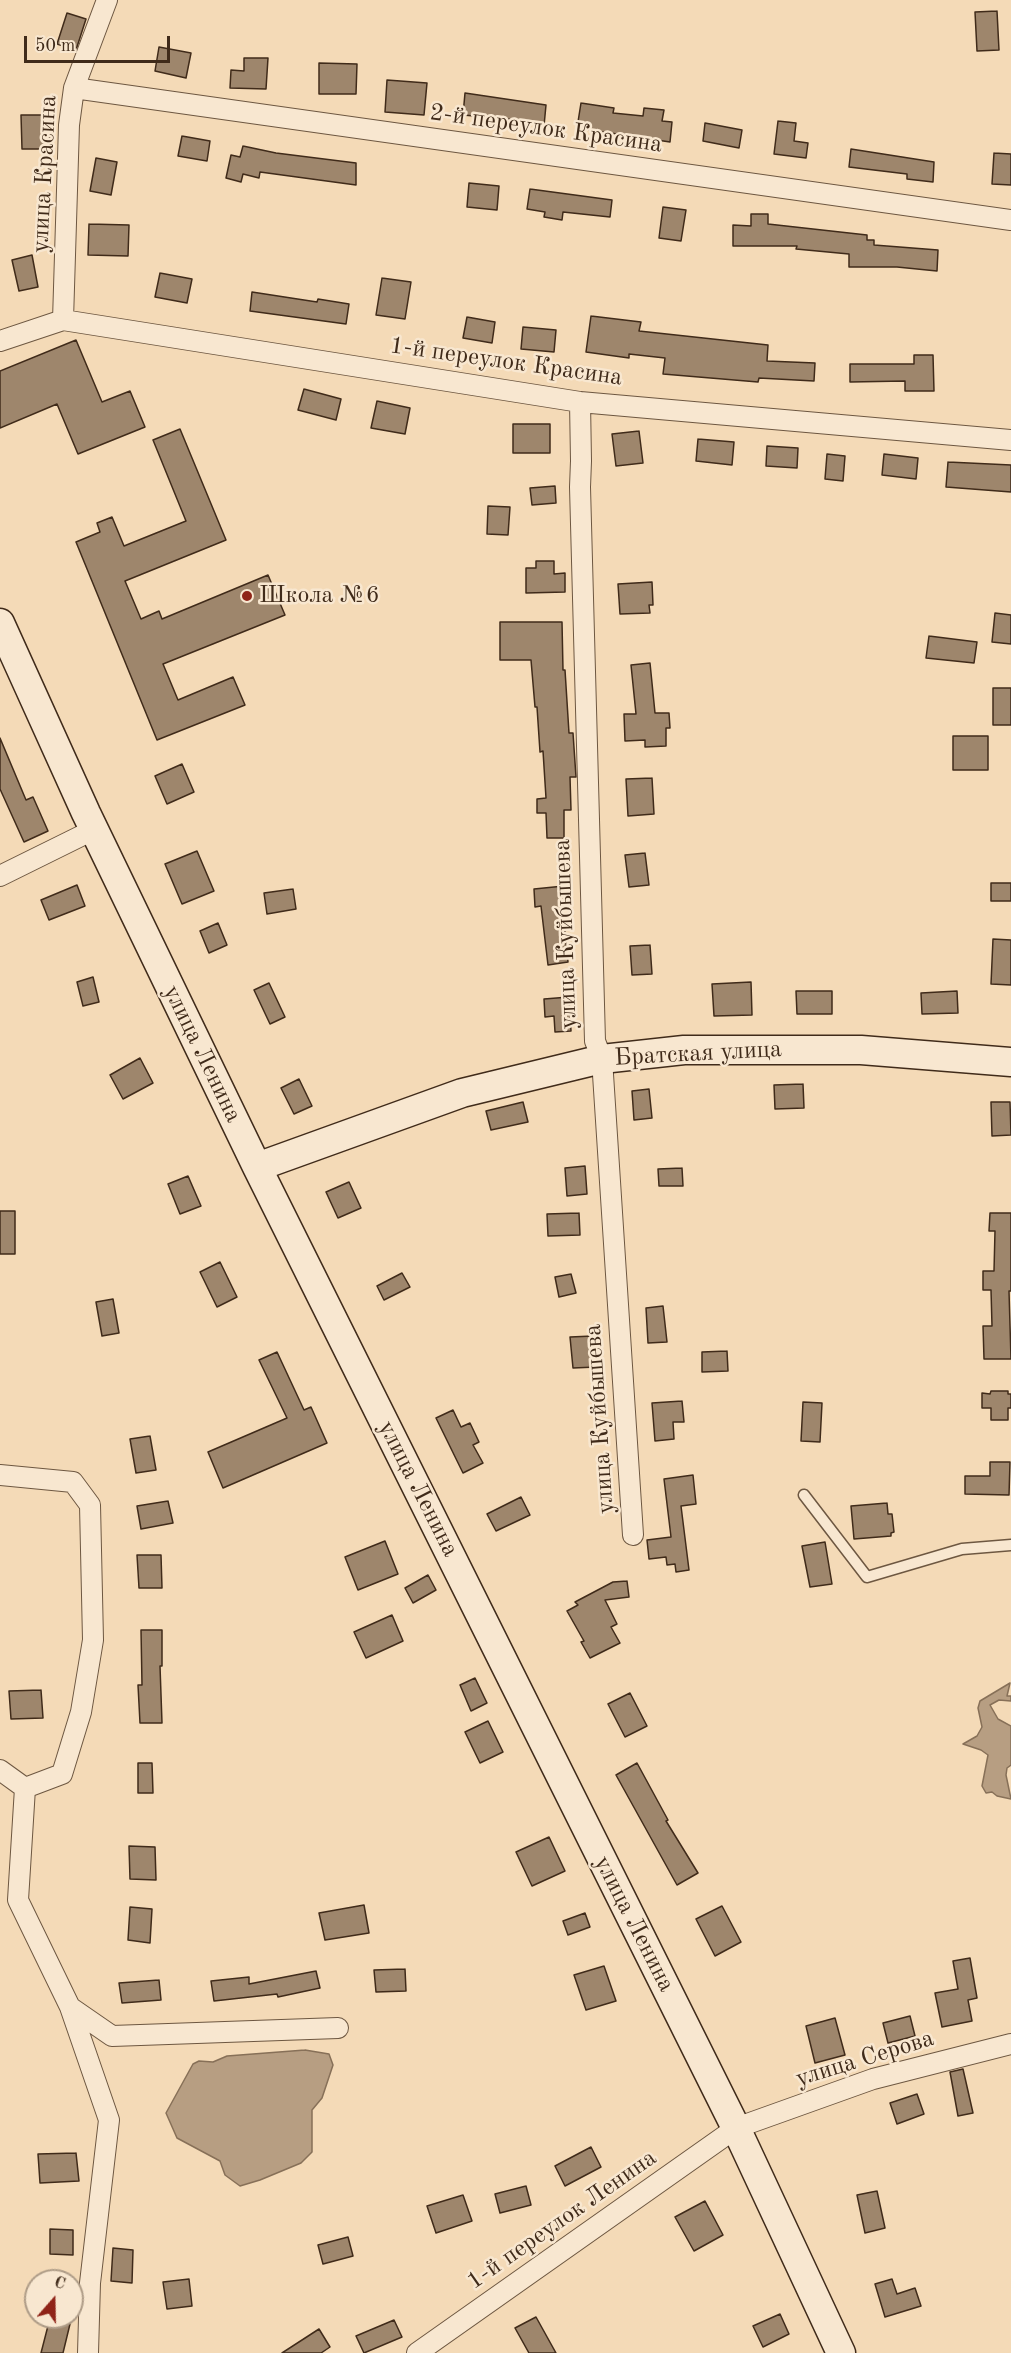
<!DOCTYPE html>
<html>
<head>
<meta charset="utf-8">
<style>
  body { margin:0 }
  #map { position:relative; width:1011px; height:2353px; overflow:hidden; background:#f4dab7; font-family:"Old Standard TT",serif }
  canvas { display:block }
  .north { position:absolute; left:24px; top:2269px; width:60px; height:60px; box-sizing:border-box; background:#f8e7d0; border:2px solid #ae9c87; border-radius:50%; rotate:20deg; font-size:16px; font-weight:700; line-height:24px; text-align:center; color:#402b1a }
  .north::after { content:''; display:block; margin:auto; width:21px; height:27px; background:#8f2418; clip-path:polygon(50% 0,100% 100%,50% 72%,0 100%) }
  .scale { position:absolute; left:24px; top:36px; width:146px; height:27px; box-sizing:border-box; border:3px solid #402b1a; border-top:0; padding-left:8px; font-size:18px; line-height:21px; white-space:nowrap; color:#402b1a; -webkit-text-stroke:4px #f8e7d0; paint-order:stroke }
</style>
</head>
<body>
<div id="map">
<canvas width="1011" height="2353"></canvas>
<div class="north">С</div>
<div class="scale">50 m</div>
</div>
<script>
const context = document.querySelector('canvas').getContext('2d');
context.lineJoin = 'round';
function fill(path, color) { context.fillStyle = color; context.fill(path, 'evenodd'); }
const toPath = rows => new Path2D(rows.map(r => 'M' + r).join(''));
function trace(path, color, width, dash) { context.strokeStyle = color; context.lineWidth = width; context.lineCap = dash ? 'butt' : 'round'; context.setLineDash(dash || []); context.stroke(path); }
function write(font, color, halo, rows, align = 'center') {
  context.font = font + ' "Old Standard TT",serif'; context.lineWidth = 5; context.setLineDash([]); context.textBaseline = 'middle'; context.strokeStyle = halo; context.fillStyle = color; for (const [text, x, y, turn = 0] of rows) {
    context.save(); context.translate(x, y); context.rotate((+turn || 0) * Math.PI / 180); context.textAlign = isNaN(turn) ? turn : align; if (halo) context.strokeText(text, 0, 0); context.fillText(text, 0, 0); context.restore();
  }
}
const water = toPath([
  [1010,1683,1007,1696,1011,1696,1011,1701,999,1700,990,1705,998,1719,1011,1726,1011,1765,1007,1768,1006,1775,1011,1799,997,1796,992,1792,986,1793,982,1786,988,1755,981,1750,963,1744,977,1736,982,1727,978,1708,980,1701,1010,1683],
  [305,2050,329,2054,333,2065,322,2098,312,2110,312,2152,301,2163,260,2180,240,2186,225,2175,220,2161,177,2138,166,2113,193,2064,199,2061,213,2062,227,2056,305,2050]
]);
const building = toPath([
  [997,11,999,50,977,51,975,12,997,11],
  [67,13,86,19,76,50,57,44,67,13],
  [159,47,191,53,186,78,155,71,159,47],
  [244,58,268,58,266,89,230,88,231,70,244,71,244,58],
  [319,63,357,64,356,94,319,94,319,63],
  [387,80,427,83,424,115,385,112,387,80],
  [465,93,546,105,544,126,508,119,463,115,465,93],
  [581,103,614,108,613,113,643,116,644,108,664,110,662,121,672,122,670,142,577,128,581,103],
  [21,115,50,115,50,149,22,149,21,115],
  [778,121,796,123,794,141,808,143,806,158,774,154,778,121],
  [705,123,742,130,739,148,703,141,705,123],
  [182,136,210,141,207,161,178,156,182,136],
  [243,146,276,153,356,163,356,185,260,172,259,178,243,174,241,182,226,178,231,155,240,157,243,146],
  [851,149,934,162,933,182,907,179,907,174,849,167,851,149],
  [994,153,1011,154,1011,185,992,184,994,153],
  [96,158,117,162,111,195,90,191,96,158],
  [469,183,499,186,497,210,467,207,469,183],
  [530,189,612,200,610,217,563,212,562,220,544,217,545,212,527,209,530,189],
  [663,207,686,210,681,241,659,238,663,207],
  [751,214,768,214,768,224,867,235,867,240,874,240,874,245,938,250,937,271,897,267,849,267,849,254,796,249,797,246,733,246,733,225,751,226,751,214],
  [89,224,129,225,128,256,88,255,89,224],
  [32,255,38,287,19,291,12,260,32,255],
  [160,273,192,279,187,303,155,297,160,273],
  [382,278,411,282,405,319,376,315,382,278],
  [252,292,317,302,318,299,349,304,346,324,250,311,252,292],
  [591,316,641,322,639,331,768,345,767,361,815,363,814,381,759,378,758,382,663,374,665,358,629,354,629,358,586,352,591,316],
  [467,317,495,322,492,343,463,338,467,317],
  [523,327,556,330,554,352,521,349,523,327],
  [76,340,102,402,130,391,145,427,78,454,57,404,0,428,0,371,76,340],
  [914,355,933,355,934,391,905,391,905,381,850,382,850,364,914,364,914,355],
  [304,389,341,399,336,420,298,410,304,389],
  [377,401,410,408,405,434,371,428,377,401],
  [513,424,550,424,550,453,513,453,513,424],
  [180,429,226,540,125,581,141,619,159,611,162,619,268,575,285,615,163,664,178,700,233,677,245,705,157,740,76,542,100,532,97,523,112,517,124,546,186,521,153,440,180,429],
  [639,431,643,463,616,466,612,434,639,431],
  [698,439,734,442,732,465,696,461,698,439],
  [767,446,798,448,797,468,766,466,767,446],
  [827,454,845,456,843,481,825,479,827,454],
  [884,454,918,458,916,479,882,475,884,454],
  [948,462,1011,465,1011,492,946,487,948,462],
  [555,486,556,503,532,505,530,488,555,486],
  [488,506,510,507,508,535,487,534,488,506],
  [536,561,554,561,554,574,565,573,565,592,526,593,526,568,536,568,536,561],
  [652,582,653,605,649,605,650,613,620,614,618,584,652,582],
  [995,613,1011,615,1011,644,992,642,995,613],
  [500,622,562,622,563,670,565,670,569,733,573,733,576,777,570,777,571,810,564,810,564,838,547,838,546,813,537,813,537,799,546,798,543,751,540,752,537,707,535,707,531,660,500,660,500,622],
  [929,636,977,642,974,663,926,658,929,636],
  [650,663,655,713,669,713,670,728,666,728,666,746,645,747,645,740,625,741,624,714,636,714,631,665,650,663],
  [993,688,1011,688,1011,725,993,725,993,688],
  [953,736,988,736,988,770,953,770,953,736],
  [0,738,26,800,33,797,48,831,24,842,0,789,0,738],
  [182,764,194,792,167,804,155,776,182,764],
  [652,778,654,814,628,816,626,779,652,778],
  [197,851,214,891,182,904,165,864,197,851],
  [645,853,649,885,629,887,625,855,645,853],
  [991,883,1011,883,1011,901,991,901,991,883],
  [77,885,85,906,49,920,41,900,77,885],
  [564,886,565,904,562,904,568,962,548,965,541,906,535,907,534,889,564,886],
  [293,889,296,909,267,914,264,893,293,889],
  [218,923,227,945,209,953,200,931,218,923],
  [993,939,1011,940,1011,985,991,984,993,939],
  [650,945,652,974,632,975,630,946,650,945],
  [93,977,99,1002,83,1006,77,982,93,977],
  [751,982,752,1015,714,1016,712,984,751,982],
  [269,983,285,1017,270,1024,254,990,269,983],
  [796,991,832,991,832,1014,797,1014,796,991],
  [957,991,958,1013,922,1014,921,993,957,991],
  [569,997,571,1031,555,1032,554,1016,545,1017,544,999,569,997],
  [140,1058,153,1083,123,1099,110,1075,140,1058],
  [299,1079,312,1106,294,1114,281,1088,299,1079],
  [803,1084,804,1108,775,1109,774,1085,803,1084],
  [649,1089,652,1118,634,1120,632,1091,649,1089],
  [523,1102,528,1122,491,1130,486,1111,523,1102],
  [991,1102,1010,1102,1011,1135,992,1136,991,1102],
  [585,1166,587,1194,567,1196,565,1168,585,1166],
  [682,1168,683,1186,659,1186,658,1169,682,1168],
  [188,1176,201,1206,180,1214,168,1184,188,1176],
  [349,1182,361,1208,338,1218,326,1192,349,1182],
  [0,1211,15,1211,15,1254,0,1254,0,1211],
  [579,1213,580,1235,548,1236,547,1214,579,1213],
  [990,1213,1011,1213,1011,1291,1009,1291,1011,1359,984,1359,983,1326,992,1326,991,1290,983,1290,983,1271,994,1271,995,1231,989,1231,990,1213],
  [220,1262,237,1297,217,1307,200,1272,220,1262],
  [402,1273,410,1287,384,1300,377,1286,402,1273],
  [571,1274,576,1293,559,1297,555,1277,571,1274],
  [113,1299,119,1333,102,1336,96,1302,113,1299],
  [663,1306,667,1342,648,1343,646,1308,663,1306],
  [593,1336,596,1367,573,1368,570,1337,593,1336],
  [727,1351,728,1371,702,1372,702,1352,727,1351],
  [277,1352,304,1410,311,1407,327,1443,223,1488,208,1452,287,1418,259,1360,277,1352],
  [991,1391,1008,1391,1008,1394,1011,1394,1011,1408,1008,1408,1008,1420,991,1420,991,1408,982,1408,982,1393,990,1394,991,1391],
  [682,1401,684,1422,673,1422,674,1439,655,1441,652,1403,682,1401],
  [803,1402,822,1403,820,1442,801,1441,803,1402],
  [453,1410,461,1427,470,1423,479,1442,473,1445,483,1463,463,1473,436,1418,453,1410],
  [150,1436,156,1470,136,1473,130,1439,150,1436],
  [990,1462,1010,1462,1009,1495,965,1494,965,1476,990,1476,990,1462],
  [693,1475,696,1504,681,1506,689,1570,676,1572,675,1564,667,1565,666,1557,649,1559,647,1540,671,1537,664,1479,693,1475],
  [521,1497,530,1515,496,1531,487,1514,521,1497],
  [168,1501,173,1523,141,1529,137,1506,168,1501],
  [887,1503,888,1514,892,1514,894,1532,891,1533,891,1536,854,1539,851,1506,887,1503],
  [385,1541,398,1574,358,1590,345,1557,385,1541],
  [825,1542,832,1584,810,1587,802,1546,825,1542],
  [137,1555,161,1555,162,1588,139,1588,137,1555],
  [428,1575,436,1590,413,1603,405,1588,428,1575],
  [627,1581,629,1597,605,1600,617,1624,611,1627,620,1643,590,1658,581,1642,584,1641,567,1611,578,1605,575,1602,613,1582,627,1581],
  [392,1615,403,1641,366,1658,354,1632,392,1615],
  [141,1630,162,1630,162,1666,160,1666,162,1723,140,1723,138,1685,142,1685,141,1630],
  [475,1678,487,1703,471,1711,460,1685,475,1678],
  [41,1690,43,1718,11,1719,9,1691,41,1690],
  [630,1693,647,1726,625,1737,608,1704,630,1693],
  [488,1721,503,1752,480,1763,465,1732,488,1721],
  [138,1763,152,1763,153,1793,138,1793,138,1763],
  [637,1763,668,1820,666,1821,698,1873,677,1885,616,1775,637,1763],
  [549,1837,565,1871,532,1886,516,1852,549,1837],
  [129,1846,155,1847,156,1880,130,1879,129,1846],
  [364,1905,369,1933,325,1940,319,1913,364,1905],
  [722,1906,741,1942,715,1956,696,1919,722,1906],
  [130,1907,152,1909,150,1943,128,1940,130,1907],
  [585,1913,590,1927,568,1935,563,1921,585,1913],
  [970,1958,977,1998,968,2000,972,2021,942,2027,935,1993,958,1989,953,1961,970,1958],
  [604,1966,616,2001,586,2010,574,1975,604,1966],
  [405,1969,406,1991,376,1992,374,1970,405,1969],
  [316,1971,320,1988,278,1997,277,1994,214,2001,211,1981,249,1977,249,1984,316,1971],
  [159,1980,161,2000,122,2003,119,1983,159,1980],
  [910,2016,915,2036,888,2043,883,2023,910,2016],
  [835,2018,845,2055,815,2063,806,2026,835,2018],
  [963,2069,973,2113,958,2116,950,2072,963,2069],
  [917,2094,924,2114,897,2124,890,2103,917,2094],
  [591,2147,601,2167,565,2186,555,2166,591,2147],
  [76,2153,79,2181,40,2183,38,2154,76,2153],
  [526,2186,531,2205,500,2213,495,2194,526,2186],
  [877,2191,885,2228,865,2233,857,2195,877,2191],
  [463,2195,472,2221,436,2233,427,2206,463,2195],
  [705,2201,723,2235,694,2251,675,2217,705,2201],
  [50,2229,73,2230,73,2255,50,2254,50,2229],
  [348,2237,353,2256,323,2264,318,2245,348,2237],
  [113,2248,133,2250,132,2283,111,2281,113,2248],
  [189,2279,192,2306,167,2309,163,2282,189,2279],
  [892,2279,897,2294,915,2288,921,2306,885,2317,875,2284,892,2279],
  [780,2314,789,2334,763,2347,753,2326,780,2314],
  [536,2317,556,2353,529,2353,515,2328,536,2317],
  [50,2318,70,2324,63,2353,41,2353,50,2318],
  [394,2320,402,2337,364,2353,356,2336,394,2320],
  [319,2329,330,2347,321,2353,282,2353,319,2329]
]);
const lane = toPath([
  [804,1495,867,1577,962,1549,1011,1545]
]);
const street = toPath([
  [74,88,1011,220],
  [63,320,69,125,74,88,107,0],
  [0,341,63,320,580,402,1011,440],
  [580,402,581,461,580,487,595,1041,602,1059,633,1535],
  [0,876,95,829],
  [0,1475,73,1482,90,1505,93,1640,81,1712,62,1774,25,1788],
  [0,1770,25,1788],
  [25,1788,18,1900,70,2007,109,2120,90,2283,88,2353],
  [70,2007,112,2036,338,2028],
  [417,2353,736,2128,873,2079,1011,2044]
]);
const secondary = toPath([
  [0,623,86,813,257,1167,736,2128,841,2353],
  [257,1167,462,1093,602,1059,684,1050,861,1050,1011,1062]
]);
const markers = [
  [247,596,6,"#8f2418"]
];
const streetNames = [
  ["2-й переулок Красина",546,129,8],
  ["улица Красина",45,174,-87],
  ["1-й переулок Красина",506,362,8],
  ["улица Куйбышева",566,934,-92],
  ["улица Ленина",202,1054,64],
  ["Братская улица",698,1054,-3],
  ["улица Куйбышева",600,1419,-94],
  ["улица Ленина",418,1489,63],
  ["улица Ленина",634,1924,63],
  ["улица Серова",865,2059,-17],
  ["1-й переулок Ленина",562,2220,-35]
];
const poiNames = [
  ["Школа №6",259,596]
];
fill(water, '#b79e82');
trace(water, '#877058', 1.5);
fill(building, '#9e866c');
trace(building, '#402b1a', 1.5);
trace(lane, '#6d5741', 13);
trace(street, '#6d5741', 22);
trace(secondary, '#402b1a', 31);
trace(lane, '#f8e7d0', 10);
trace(street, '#f8e7d0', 20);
trace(secondary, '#f8e7d0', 28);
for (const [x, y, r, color] of markers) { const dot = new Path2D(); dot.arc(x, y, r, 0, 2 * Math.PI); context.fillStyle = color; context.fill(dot); trace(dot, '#f8e7d0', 2); }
write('24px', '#402b1a', '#f8e7d0', streetNames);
write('24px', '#402b1a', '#f8e7d0', poiNames, 'left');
</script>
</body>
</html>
